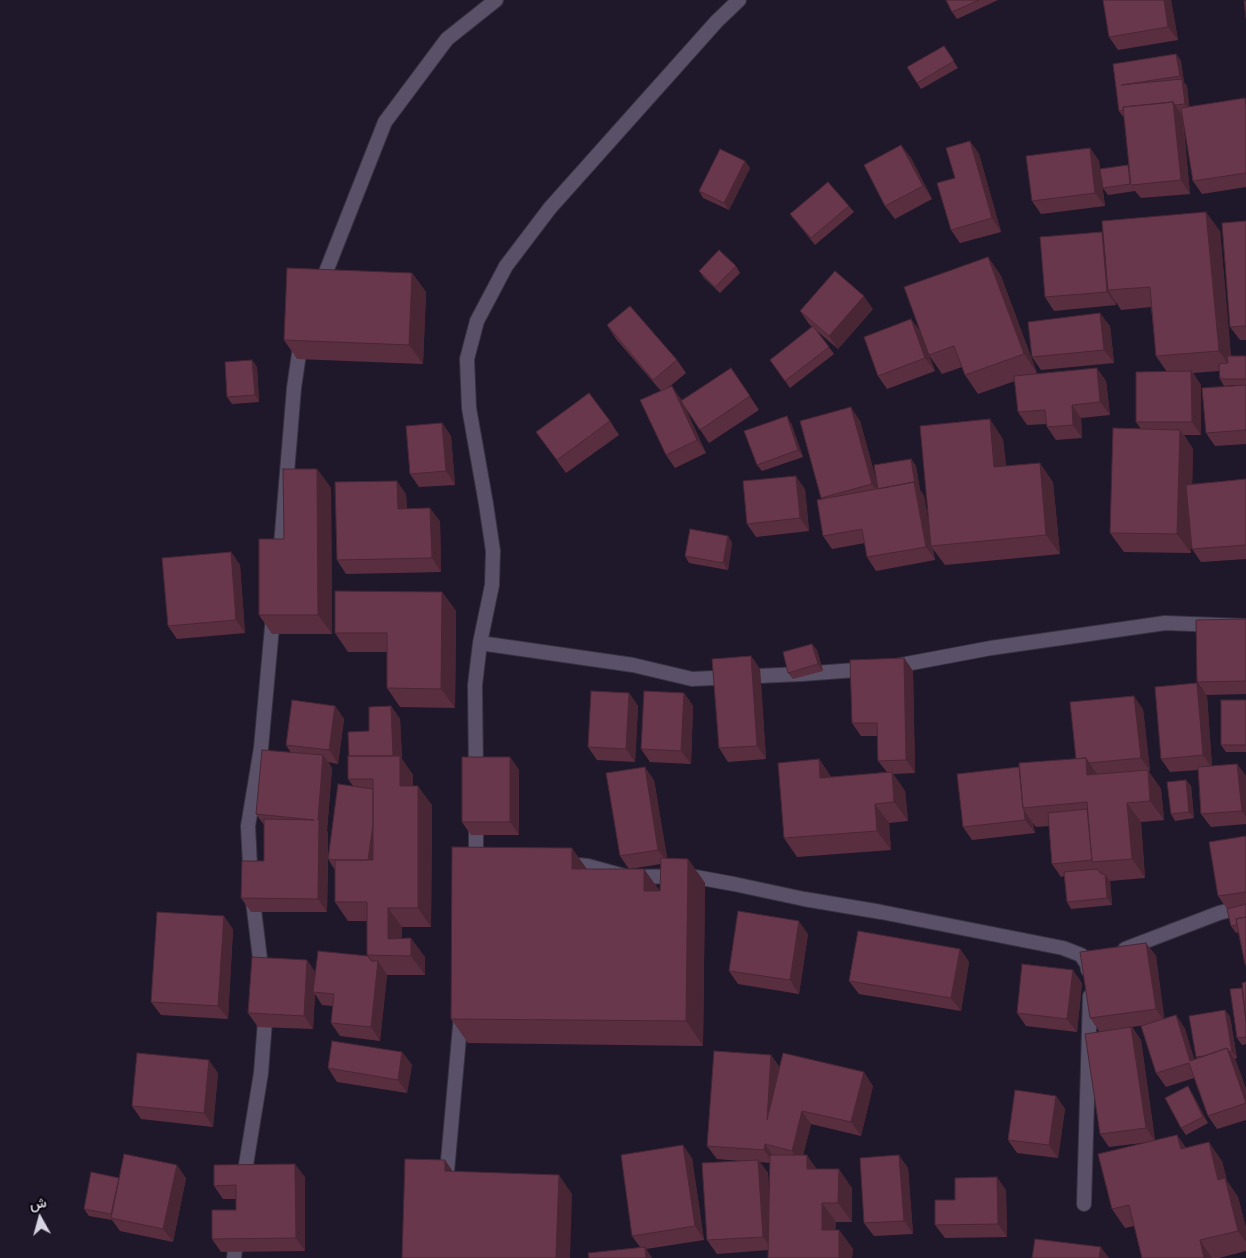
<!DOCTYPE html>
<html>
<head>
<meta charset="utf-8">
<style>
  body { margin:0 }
  #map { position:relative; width:1246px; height:1258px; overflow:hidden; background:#1f182b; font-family:Helvetica,Vazirmatn,sans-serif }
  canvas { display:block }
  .north { position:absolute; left:15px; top:1193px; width:50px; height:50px; -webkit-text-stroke:4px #08050d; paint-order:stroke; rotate:353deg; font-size:14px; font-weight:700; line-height:20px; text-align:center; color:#d9d4e2 }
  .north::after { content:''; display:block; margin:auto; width:18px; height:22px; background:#d9d4e2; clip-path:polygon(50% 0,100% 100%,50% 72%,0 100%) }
</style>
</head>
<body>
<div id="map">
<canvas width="1246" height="1258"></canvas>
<div class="north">ش</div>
</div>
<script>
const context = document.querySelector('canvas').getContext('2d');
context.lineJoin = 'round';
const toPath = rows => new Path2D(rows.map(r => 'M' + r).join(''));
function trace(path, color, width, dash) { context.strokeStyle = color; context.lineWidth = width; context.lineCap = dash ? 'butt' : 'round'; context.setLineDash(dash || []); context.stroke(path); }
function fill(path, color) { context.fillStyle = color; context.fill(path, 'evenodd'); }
const minor = toPath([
  [320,287,385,122,447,39,496,0],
  [280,557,294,388,301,340],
  [480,643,633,665,692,679,802,674,869,669],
  [890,667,991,648,1165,623,1246,626],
  [476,774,475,685,480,643,492,585,493,551,486,504,469,408,467,359,477,321,506,266,550,208,717,21,739,0],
  [476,864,476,818],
  [567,864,588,866,628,877,690,876,734,884,804,899,881,912,1063,948,1081,955,1087,964,1088,970],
  [1125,949,1219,913,1246,906],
  [262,975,251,885,248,826,261,748,273,616],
  [243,1183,261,1073,266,1008],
  [446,1183,461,1015],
  [1084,1204,1090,996],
  [234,1258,237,1234]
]);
const wall = toPath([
  [946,0,998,0,957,19,952,12],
  [1103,0,1171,0,1178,40,1118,50,1109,37],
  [944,46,958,68,921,89,917,83],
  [1176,54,1181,61,1184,82,1187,86,1189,107,1245,98,1246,100,1246,187,1202,194,1193,181,1183,118,1190,194,1141,198,1135,191,1108,195,1103,188,1100,170,1105,206,1041,214,1032,201,1090,148,1099,161,1100,169,1130,168,1124,118,1119,111,1113,64],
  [970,141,979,154,1001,232,960,243,951,230,955,178],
  [901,145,911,158,932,199,895,219,885,206],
  [745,161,750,168,729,210,703,198,699,191],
  [849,206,854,212,815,245,790,214],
  [1246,221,1246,340,1240,340,1230,327],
  [1220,231,1231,356,1246,356,1246,444,1215,446,1206,433,1236,385,1224,386,1220,379,1219,371,1193,373,1201,385,1201,435,1184,435,1193,449,1192,484,1246,479,1246,559,1201,562,1192,549,1191,539,1191,553,1124,552,1110,533,1141,429,1136,422,1167,372,1156,356,1151,307,1121,310,1116,302,1116,305,1054,311,1045,297],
  [988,257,1001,276,1037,373,1034,374,1106,381,1110,415,1081,418,1082,438,1056,440,1047,427,1047,424,1027,425,1018,412,1015,381,978,394,965,375,962,367,942,374,929,355,935,371,887,389,878,376,920,332],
  [736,266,740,273,720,293,704,278,699,271],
  [412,273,426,292,423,364,297,359,284,340],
  [873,309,838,349,817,331,834,354,790,388,770,360,812,327,809,324,800,311],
  [607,325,677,360,686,373,669,387,682,400,731,368,759,410,709,443,685,407,706,453,675,468,666,455,661,391,616,339],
  [1110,326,1114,363,1041,370,1032,357],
  [252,360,257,367,259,402,232,404,227,397],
  [610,421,619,435,566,473,536,432],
  [860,421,877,483,911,459,916,466,920,490,924,496,930,530,1003,439,1006,466,1053,482,1060,554,945,565,933,549,935,560,876,571,867,557,865,543,832,549,823,536,822,499,821,498],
  [442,423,451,436,455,485,419,487,410,474],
  [791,423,803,457,762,471,757,465],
  [317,469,331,488,332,634,272,634,259,615,284,539],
  [805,489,809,531,756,537,747,524],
  [406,494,407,509,440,521,441,572,346,574,337,560],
  [728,536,732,543,728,570,689,563,685,556],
  [231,552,240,565,245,633,177,639,168,626],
  [442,592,456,611,455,708,400,707,387,688,387,652,348,652,335,633],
  [1246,619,1246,694,1206,695,1197,682],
  [812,644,817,650,823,671,793,679,788,673],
  [751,656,760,669,766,759,728,762,719,748],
  [904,658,913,671,915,773,893,774,905,791,908,821,889,823,891,850,797,857,784,838,819,759,831,777,887,772,878,761,877,736,861,736,852,723],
  [629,693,638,706,635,762,597,760,588,747],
  [684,693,693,706,691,764,650,762,641,749],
  [1207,696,1212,766,1237,764,1246,776,1246,824,1211,827,1201,814,1198,770,1170,772,1161,759],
  [1246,700,1246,752,1226,752,1221,745],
  [335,706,344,719,338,764,328,762,332,768,327,831,328,833,328,856,353,786,348,779,349,756,391,706,400,719,402,759,413,775,413,786,432,805,431,927,402,927,402,939,425,957,425,975,387,975,380,1041,340,1036,331,1023,333,1006,322,1005,315,994,313,1029,258,1027,248,1013,307,960,315,972,368,956,367,921,348,921,335,902,335,870,328,859,327,912,251,912,241,898,264,861,264,825,256,814,291,753,286,745],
  [1143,709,1150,771,1148,771,1161,789,1164,820,1141,822,1145,878,1110,881,1112,905,1071,909,1067,902,1064,876,1061,877,1052,864,1049,826,1036,827,1033,823,1035,833,972,840,963,827,1076,759],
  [510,757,519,770,519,835,471,835,462,822],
  [654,780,667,858,688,859,705,883,703,1046,468,1043,451,1019,587,869,644,869,660,891,661,864,629,869,620,856],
  [1186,780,1191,786,1194,818,1175,821,1171,814],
  [1246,836,1246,966,1245,964,1238,932,1236,933,1231,926,1227,909,1218,896],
  [233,929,228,1019,161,1015,151,1002],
  [808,934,799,994,738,984,729,971],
  [1146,943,1156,956,1164,1019,1176,1015,1185,1029,1194,1060,1197,1059,1196,1057,1225,1010,1230,1017,1237,1058,1234,1059,1236,1061,1246,1089,1246,1120,1217,1129,1208,1116,1194,1078,1166,1087,1156,1073,1146,1025,1132,1027,1141,1040,1155,1140,1177,1135,1186,1148,1222,1161,1227,1181,1238,1197,1246,1228,1246,1251,1219,1258,1142,1258,1134,1226,1125,1228,1112,1209,1150,1142,1109,1147,1100,1134,1099,1031,1090,1018],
  [960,949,969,962,961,1011,859,994,849,981],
  [1246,982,1246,1044,1242,1045,1237,1038,1242,988],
  [1082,983,1077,1032,1026,1026,1017,1013],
  [402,1052,412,1065,407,1093,337,1082,328,1068],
  [771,1055,780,1068,873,1086,861,1136,811,1124,803,1155,817,1169,852,1188,852,1222,836,1222,835,1230,839,1230,853,1249,852,1258,768,1258,768,1250,717,1254,707,1240,741,1161,717,1159,707,1146],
  [760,1162,770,1163,769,1194,768,1173],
  [218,1073,213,1127,141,1119,132,1106],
  [1192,1093,1208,1123,1186,1135,1181,1128],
  [1056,1096,1065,1109,1058,1158,1017,1153,1008,1140],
  [692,1158,704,1240,646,1249,652,1258,589,1258,640,1247,632,1236],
  [908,1168,913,1234,874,1236,864,1223],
  [305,1177,305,1251,221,1252,212,1239,236,1210,236,1199,223,1199,214,1186],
  [119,1178,186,1178,173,1242,120,1231,112,1220,89,1216,84,1209],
  [1006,1190,1007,1237,945,1238,935,1225]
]);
const shadedWall = toPath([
  [1164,0,1171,0,1178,40,1168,27],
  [1176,54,1181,61,1184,82,1187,86,1190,111,1185,104,1182,79,1180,76],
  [1173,102,1182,115,1190,194,1181,180],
  [970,141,979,154,1001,232,992,218],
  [901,145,911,158,932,199,923,186],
  [1090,148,1099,161,1105,206,1095,193],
  [745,161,750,168,729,210,724,203],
  [1206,212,1220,231,1232,370,1219,351],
  [1102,232,1108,290,1116,302,1116,305,1107,292],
  [988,257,1001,276,1037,373,1024,354],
  [412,273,426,292,423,364,409,345],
  [864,296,873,309,838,349,829,336],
  [1100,313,1110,326,1114,363,1104,350],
  [911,319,921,332,935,371,925,358],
  [252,360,257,367,259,402,255,395],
  [1097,368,1106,381,1110,415,1100,402],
  [1191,371,1201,385,1201,435,1192,422],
  [672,386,681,399,706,453,697,440],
  [1072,405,1081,418,1082,438,1073,425],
  [851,407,860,421,880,494,879,494,872,484],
  [787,416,791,423,803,457,798,450],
  [990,419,1003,439,1007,486,994,467],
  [442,423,451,436,455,485,446,471],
  [1180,430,1193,449,1191,553,1177,534],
  [911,459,916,466,920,490,924,496,933,546,931,546,933,549,935,560,926,547],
  [1040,463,1053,482,1060,554,1046,535],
  [317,469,331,488,332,634,318,615],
  [796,476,805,489,809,531,800,518],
  [397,481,406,494,407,522,398,509],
  [430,508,440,521,441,572,432,558],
  [728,536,732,543,728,570,723,563],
  [231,552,240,565,245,633,236,620],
  [442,592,456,611,455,708,441,689],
  [812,644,817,650,823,671,818,664],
  [751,656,760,669,766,759,757,746],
  [904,658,913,671,915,773,906,760],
  [1197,683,1207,696,1212,768,1203,755],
  [629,693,638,706,635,762,626,749],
  [684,693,693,706,691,764,681,751],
  [1134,696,1143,709,1150,771,1141,758],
  [335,706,344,719,338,764,329,750],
  [391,706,400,719,402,759,413,775,413,806,400,786,393,757],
  [323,755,332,768,327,831,328,833,327,912,318,899,318,820],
  [510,757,519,770,519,835,510,822],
  [1086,758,1099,777,1087,775],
  [819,759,832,778,820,778],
  [1237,764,1246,776,1246,817,1242,811],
  [645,767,654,780,668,863,658,850],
  [1148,770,1161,789,1164,820,1150,801],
  [892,772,905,791,908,821,894,802],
  [1186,780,1191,786,1194,818,1189,812],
  [418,786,432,805,431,927,418,908],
  [377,790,377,877,368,864],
  [1127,803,1141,822,1145,878,1132,859],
  [875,804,889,823,891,850,877,831],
  [1024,810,1033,823,1035,833,1025,820],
  [572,848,589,872,572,869],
  [688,859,705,883,703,1046,686,1021],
  [644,869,661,893,644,891],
  [1105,874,1110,881,1112,905,1107,898],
  [388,908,402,927,402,956,388,939],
  [224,916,233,929,228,1019,218,1006],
  [799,921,808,934,799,994,790,980],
  [411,938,425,957,425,975,411,956],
  [1146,943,1156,956,1165,1022,1156,1009],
  [960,949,969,962,961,1011,951,998],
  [307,960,316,973,313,992,315,994,313,1029,304,1016],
  [378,961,387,975,380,1041,371,1027],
  [1073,970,1082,983,1077,1032,1067,1019],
  [1225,1010,1230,1017,1237,1058,1232,1052],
  [1176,1015,1185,1029,1199,1074,1190,1061],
  [1131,1027,1141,1040,1155,1141,1146,1128],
  [1227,1048,1236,1061,1246,1089,1246,1103],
  [402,1052,412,1065,407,1093,398,1080],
  [771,1055,780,1068,767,1120],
  [209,1060,218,1073,213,1127,204,1113],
  [864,1072,873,1086,861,1136,851,1122],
  [1188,1086,1192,1093,1208,1123,1203,1117],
  [1056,1096,1065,1109,1058,1158,1049,1145],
  [802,1111,811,1124,801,1164,792,1151],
  [1177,1135,1190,1154,1181,1149],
  [1209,1142,1222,1161,1227,1181,1238,1197,1246,1228,1246,1242,1238,1231,1218,1180],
  [765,1144,774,1157,774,1163,764,1150],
  [683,1145,692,1158,704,1240,695,1226],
  [807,1155,820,1174,807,1169],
  [899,1155,908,1168,913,1234,904,1221],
  [445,1160,458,1179,445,1171],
  [758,1160,768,1173,773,1250,763,1237],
  [295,1164,305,1177,305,1251,296,1238],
  [177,1165,186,1178,173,1242,163,1229],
  [839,1169,852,1188,852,1222,838,1203],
  [559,1175,572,1194,570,1258,556,1258],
  [997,1177,1006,1190,1007,1237,998,1224],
  [822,1203,836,1222,835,1249,822,1230],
  [839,1230,853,1249,852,1258,839,1258],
  [1200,1240,1212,1258,1204,1258],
  [645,1247,652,1258,646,1258],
  [1101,1247,1109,1258,1099,1258]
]);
const building = toPath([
  [946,0,979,0,952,12,946,0],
  [1103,0,1164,0,1168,27,1109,37,1103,0],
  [1244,1,1246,1,1246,18,1244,1],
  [944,46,954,61,917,83,907,67,944,46],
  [1176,54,1180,76,1121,85,1182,79,1185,104,1175,105,1173,102,1123,107,1124,110,1119,111,1113,64,1176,54],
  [1245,98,1246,107,1246,173,1193,181,1181,108,1245,98],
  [1173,102,1181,180,1131,185,1123,107,1173,102],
  [970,141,992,218,951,230,937,183,955,178,946,148,970,141],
  [901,145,923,186,885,206,864,165,901,145],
  [1090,148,1095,193,1032,201,1026,156,1090,148],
  [720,149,745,161,724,203,699,191,720,149],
  [1128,165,1130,184,1103,188,1100,169,1128,165],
  [828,182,849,206,811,238,790,214,828,182],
  [1206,212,1219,351,1156,356,1150,287,1108,290,1102,221,1206,212],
  [1246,221,1246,326,1230,327,1222,223,1246,221],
  [1102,232,1107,292,1045,297,1040,237,1102,232],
  [719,250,736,266,715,287,699,271,719,250],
  [988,257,1024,354,965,375,954,346,929,355,904,287,988,257],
  [287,268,412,273,409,345,284,340,287,268],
  [835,271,864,296,829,336,800,311,835,271],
  [630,306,677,360,653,380,607,325,630,306],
  [1100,313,1104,350,1032,357,1028,322,1100,313],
  [911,319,925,358,878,376,864,337,911,319],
  [813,326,829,347,785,381,770,360,813,326],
  [1227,356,1246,356,1246,379,1220,379,1219,364,1228,363,1227,356],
  [252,360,255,395,227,397,225,362,252,360],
  [731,368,750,396,700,430,681,401,731,368],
  [1097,368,1100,402,1072,405,1073,425,1047,427,1045,410,1018,412,1014,376,1097,368],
  [1191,371,1192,422,1136,422,1136,372,1191,371],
  [1246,385,1246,430,1206,433,1202,388,1246,385],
  [672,386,697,440,666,455,640,400,672,386],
  [589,393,610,421,557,460,536,432,589,393],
  [851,407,872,484,821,498,800,421,851,407],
  [787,416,798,450,757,465,744,431,787,416],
  [990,419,994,467,1040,463,1046,535,931,546,920,426,990,419],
  [442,423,446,471,410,474,406,426,442,423],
  [1113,428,1180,430,1177,534,1110,533,1113,428],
  [911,459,915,484,914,482,878,489,874,465,911,459],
  [283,469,317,469,318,615,259,615,259,539,284,539,283,469],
  [796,476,800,518,747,524,743,481,796,476],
  [1246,479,1246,545,1192,549,1186,485,1246,479],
  [397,481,398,509,430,508,432,558,337,560,335,482,397,481],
  [914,482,926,547,867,557,862,529,823,536,817,500,914,482],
  [690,529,728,536,723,563,685,556,690,529],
  [231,552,236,620,168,626,162,558,231,552],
  [335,591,442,592,441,689,387,688,387,633,335,633,335,591],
  [1246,619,1246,681,1197,682,1196,620,1246,619],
  [812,644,818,664,788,673,783,652,812,644],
  [751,656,757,746,719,748,712,659,751,656],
  [904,658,906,760,878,761,877,723,852,723,850,660,904,658],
  [1197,683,1203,755,1161,759,1155,687,1197,683],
  [591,691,629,693,626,749,588,747,591,691],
  [644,691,684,693,681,751,641,749,644,691],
  [1134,696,1141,758,1089,763,1086,758,1076,759,1070,702,1134,696],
  [292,700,335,706,329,750,286,745,292,700],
  [1221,700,1246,700,1246,745,1221,745,1221,700],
  [391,706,393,756,349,756,348,732,369,731,369,707,391,706],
  [262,750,323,755,318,820,319,820,318,899,241,898,242,861,264,861,264,819,314,820,256,814,262,750],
  [348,756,400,756,400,786,418,786,418,908,388,908,388,939,411,938,411,956,367,955,367,902,335,902,335,860,373,860,373,779,348,779,348,756],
  [462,757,510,757,510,822,462,822,462,757],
  [1086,758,1087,775,1148,770,1150,801,1127,803,1132,859,1092,862,1087,802,1023,808,1019,763,1086,758],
  [819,759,820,778,892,772,894,802,875,804,877,831,784,838,778,763,819,759],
  [1237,764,1242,811,1201,814,1198,767,1237,764],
  [645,767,658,850,620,856,606,773,645,767],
  [1019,767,1023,808,1024,810,1025,820,963,827,957,774,1019,767],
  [1186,780,1189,812,1171,814,1167,782,1186,780],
  [338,784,373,789,373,824,368,860,335,860,328,859,338,784],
  [1087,809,1092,860,1052,864,1048,813,1087,809],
  [1246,836,1246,892,1218,896,1209,842,1246,836],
  [452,847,572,848,572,869,644,869,644,891,660,891,661,858,688,859,686,1021,451,1019,452,847],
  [1097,869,1101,874,1105,874,1107,898,1067,902,1064,872,1097,869],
  [1246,904,1246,917,1236,919,1237,925,1231,926,1227,909,1246,904],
  [738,911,799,921,790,980,729,971,738,911],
  [157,912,224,916,218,1006,151,1002,157,912],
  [1246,917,1246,964,1245,964,1236,919,1246,917],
  [858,931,960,949,951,998,849,981,858,931],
  [1146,943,1156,1009,1090,1018,1080,952,1146,943],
  [318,951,368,956,371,961,378,961,371,1027,331,1023,334,994,313,992,318,951],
  [252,957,307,960,304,1016,248,1013,252,957],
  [1022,964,1073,970,1067,1019,1017,1013,1022,964],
  [1246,982,1246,1021,1242,983,1246,982],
  [1242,988,1246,1021,1246,1037,1237,1038,1230,989,1242,988],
  [1225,1010,1232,1052,1230,1052,1227,1048,1204,1056,1196,1057,1189,1016,1225,1010],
  [1176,1015,1190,1061,1227,1048,1246,1103,1208,1116,1189,1063,1156,1073,1141,1026,1176,1015],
  [1131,1027,1146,1128,1100,1134,1085,1034,1131,1027],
  [332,1041,402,1052,398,1080,328,1068,332,1041],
  [714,1051,771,1055,767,1120,783,1053,864,1072,851,1122,802,1111,792,1151,765,1144,764,1150,707,1146,714,1051],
  [137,1053,209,1060,204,1113,132,1106,137,1053],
  [1188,1086,1203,1117,1181,1128,1165,1098,1188,1086],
  [1015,1090,1056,1096,1049,1145,1008,1140,1015,1090],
  [1177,1135,1181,1149,1209,1142,1218,1180,1225,1178,1238,1231,1200,1240,1204,1258,1142,1258,1129,1205,1112,1209,1098,1154,1177,1135],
  [683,1145,695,1226,632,1236,621,1155,683,1145],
  [124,1154,177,1165,163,1229,111,1218,124,1154],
  [770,1155,807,1155,807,1169,839,1169,838,1203,822,1203,822,1230,839,1230,839,1258,768,1258,770,1155],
  [899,1155,904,1221,864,1223,860,1158,899,1155],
  [405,1159,445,1160,445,1171,559,1175,556,1258,402,1258,405,1159],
  [758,1160,763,1237,707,1240,702,1163,758,1160],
  [295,1164,296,1238,212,1239,212,1210,236,1210,236,1185,214,1186,214,1165,295,1164],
  [91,1172,119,1178,111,1214,84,1209,91,1172],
  [997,1177,998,1224,935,1225,935,1200,955,1200,955,1178,997,1177],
  [1035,1239,1101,1247,1099,1258,1032,1258,1035,1239],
  [645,1247,646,1258,589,1258,588,1253,645,1247]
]);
trace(minor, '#373241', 16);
trace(minor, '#5a5168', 14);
fill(wall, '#592f40');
fill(shadedWall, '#492634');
fill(building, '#68374b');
trace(building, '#492634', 1);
</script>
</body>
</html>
